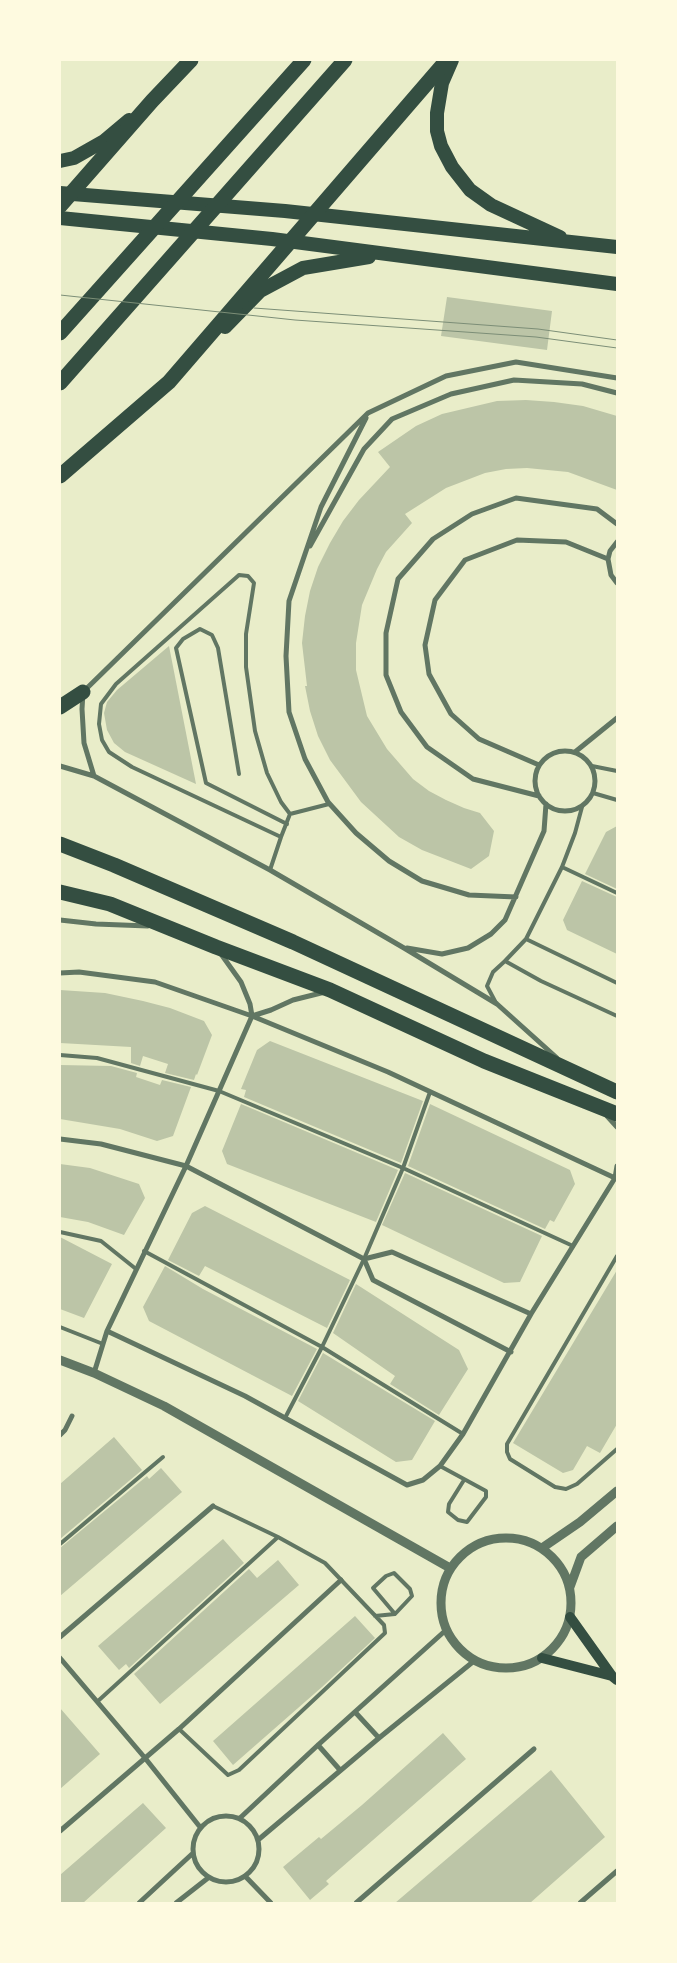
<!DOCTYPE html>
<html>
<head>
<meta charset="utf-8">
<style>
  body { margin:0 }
  #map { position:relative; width:677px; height:1963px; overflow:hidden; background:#e9edc9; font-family:Signika,sans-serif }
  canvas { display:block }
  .frame { position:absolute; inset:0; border:61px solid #fefae0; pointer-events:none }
</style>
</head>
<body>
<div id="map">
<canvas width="677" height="1963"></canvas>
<div class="frame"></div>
</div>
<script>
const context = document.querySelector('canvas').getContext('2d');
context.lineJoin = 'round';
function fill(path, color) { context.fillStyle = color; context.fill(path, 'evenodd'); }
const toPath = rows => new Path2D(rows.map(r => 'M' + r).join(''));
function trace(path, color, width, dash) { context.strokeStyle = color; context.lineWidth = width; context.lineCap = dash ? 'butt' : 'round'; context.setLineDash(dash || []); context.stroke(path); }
const building = toPath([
  [447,297,552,311,547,350,441,336],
  [526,400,554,402,583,406,617,416,617,490,568,472,527,468,506,469,485,473,446,488,405,514,412,523,386,552,377,569,362,605,356,643,356,670,367,716,387,749,413,779,429,791,446,800,464,808,480,813,494,831,489,856,471,869,422,850,399,837,361,802,330,760,318,736,310,711,305,686,307,686,302,643,305,616,310,591,318,567,330,543,343,521,359,500,390,467,378,452,416,426,442,414,497,401],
  [169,646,196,784,125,752,114,743,107,730,104,713,107,702,117,690],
  [617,826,617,889,585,874,606,832],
  [582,881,617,897,617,954,567,930,563,920],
  [60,990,105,993,143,1001,170,1008,204,1021,212,1035,197,1075,196,1074,194,1080,165,1073,168,1064,143,1056,140,1066,131,1063,131,1047,60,1043],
  [270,1041,423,1101,401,1163,244,1097,246,1090,241,1089,257,1050],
  [60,1065,111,1066,137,1073,136,1077,160,1085,162,1080,191,1087,173,1136,157,1141,120,1129,60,1119],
  [241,1104,398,1170,376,1222,227,1164,222,1151],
  [430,1104,570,1170,575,1184,554,1222,550,1220,545,1229,408,1166],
  [60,1164,90,1168,139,1184,145,1198,124,1235,88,1222,60,1217],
  [405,1173,542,1236,520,1282,504,1283,382,1225],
  [205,1206,350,1280,327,1328,205,1266,199,1276,168,1260,192,1213],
  [60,1237,112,1264,84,1318,60,1309],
  [165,1266,203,1289,317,1349,292,1396,149,1321,143,1307],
  [617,1270,617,1424,600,1453,587,1446,573,1470,563,1473,513,1443],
  [356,1284,459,1350,468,1369,439,1415,390,1384,395,1376,333,1333],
  [323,1353,435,1421,412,1460,396,1462,298,1401],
  [114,1437,142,1470,60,1539,60,1484],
  [161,1468,182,1492,60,1596,60,1548,147,1476,149,1479],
  [223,1539,244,1563,129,1668,126,1664,119,1670,98,1646],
  [278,1560,299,1585,160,1704,134,1674,249,1569,257,1578],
  [355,1616,375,1638,322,1687,233,1765,213,1741],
  [60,1708,100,1754,60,1789],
  [443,1733,466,1759,326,1881,329,1884,310,1900,283,1867,319,1837,321,1839,362,1805],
  [551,1770,605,1837,530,1903,395,1903],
  [143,1803,166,1828,83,1903,60,1903,60,1875]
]);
const service = toPath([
  [239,575,248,576,254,583,246,634,246,667,255,731,267,773,281,802,290,814,281,837,132,767,109,752,102,740,99,724,101,704,116,684,239,575],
  [592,766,617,771],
  [239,774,218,648,212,635,200,629,183,639,176,648,206,783,287,824],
  [593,793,617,800],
  [582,807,575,833,562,867,526,939,505,961,541,981,617,1016],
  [290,814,329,804],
  [562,867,617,893],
  [270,870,281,837],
  [526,939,617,983],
  [496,1003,487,986,493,972,505,961],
  [60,1055,97,1058,219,1091,403,1168,573,1246],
  [60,1232,101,1241,136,1269],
  [144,1251,322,1347,463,1434],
  [617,1256,507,1444,507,1452,510,1459,555,1487,566,1489,577,1484,617,1449],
  [60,1327,103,1344],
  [285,1418,322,1347,364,1259,403,1168,430,1092],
  [440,1466,486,1491,486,1497,467,1522,458,1520,448,1512,449,1504,464,1480],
  [60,1544,163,1457],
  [375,1616,395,1614,412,1596,410,1589,394,1573,386,1576,373,1588,395,1614],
  [98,1701,278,1537],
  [179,1729,228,1775,239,1770,385,1633,384,1625,325,1563,278,1537,213,1506]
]);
const minor = toPath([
  [366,418,321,507,289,601,286,656,289,712,305,759,328,802,356,833,389,861,422,881,469,895,516,897],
  [617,542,610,551,608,559,611,575,617,583],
  [310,546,364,449,392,419,451,394,514,380,582,384,617,393],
  '535 781a30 30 0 1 1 60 0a30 30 0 1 1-60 0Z',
  [575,752,617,718],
  [539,765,479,739,451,714,429,674,425,645,435,600,465,560,517,540,566,542,608,559],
  [60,766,94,776,270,870,404,948,497,1004,557,1058],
  [94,776,84,743,82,709,83,692,368,413,446,376,516,362,617,378],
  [539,796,473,779,427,747,401,712,386,675,386,633,398,579,433,539,472,514,516,498,597,509,617,524],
  [60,920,96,924,148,926],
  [407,948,442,954,468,948,491,934,505,920,544,831,546,804],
  [60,973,79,972,155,982,252,1016,388,1072,615,1178],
  [252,1016,271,1010,293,1000,325,992],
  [607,1116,617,1127],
  [60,1139,101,1144,186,1166,364,1259,373,1280,511,1352],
  [364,1259,392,1252,531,1314],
  [107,1331,245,1396,407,1485,423,1480,440,1466,463,1434,531,1314,615,1178,617,1166],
  [94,1373,107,1331,186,1166,252,1016,250,1004,241,982,221,954],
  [60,1435,65,1430,72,1416],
  [60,1637,213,1506],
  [60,1658,145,1758,200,1827],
  [355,1712,379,1738],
  [318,1745,340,1770],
  '193 1849a33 33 0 1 1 66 0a33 33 0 1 1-66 0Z',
  [240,1818,318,1745,446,1630],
  [60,1831,179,1729,341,1580],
  [258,1840,379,1738,474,1661],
  [245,1876,271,1903],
  [139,1903,192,1854],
  [176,1903,208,1878],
  [356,1903,534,1749],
  [580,1903,617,1871]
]);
const tertiary = toPath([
  [60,1360,94,1373,164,1406,450,1568],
  '441 1603a65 65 0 1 1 130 0a65 65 0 1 1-130 0Z',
  [542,1548,580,1522,617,1491],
  [570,1587,581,1557,617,1526]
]);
const secondary = toPath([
  [570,1617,612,1676,617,1680],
  [542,1658,612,1676]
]);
const trunk = toPath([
  [452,60,442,83,437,113,437,131,441,146,452,167,470,190,491,205,560,237],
  [60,161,74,158,104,141,129,120],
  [60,193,285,211,617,247],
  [60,218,272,239,617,284],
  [225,327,260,291,303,268,369,257]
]);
const motorway = toPath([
  [60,206,152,101,191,60],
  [60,333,304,60],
  [60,383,345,60],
  [60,476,169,382,447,60],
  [60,707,83,692],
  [60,844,114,865,293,942,617,1092],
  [60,892,110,904,216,947,330,990,484,1061,617,1114]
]);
const tram = toPath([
  [60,295,295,320,536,337,617,348],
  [254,308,538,329,617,340]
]);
fill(building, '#bcc5a7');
trace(service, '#617663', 4);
trace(minor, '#617663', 5);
trace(tertiary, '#617663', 9);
trace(secondary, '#344e41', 10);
trace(trunk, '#344e41', 14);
trace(motorway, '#344e41', 15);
trace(tram, '#7c8e77', 1);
</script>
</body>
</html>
